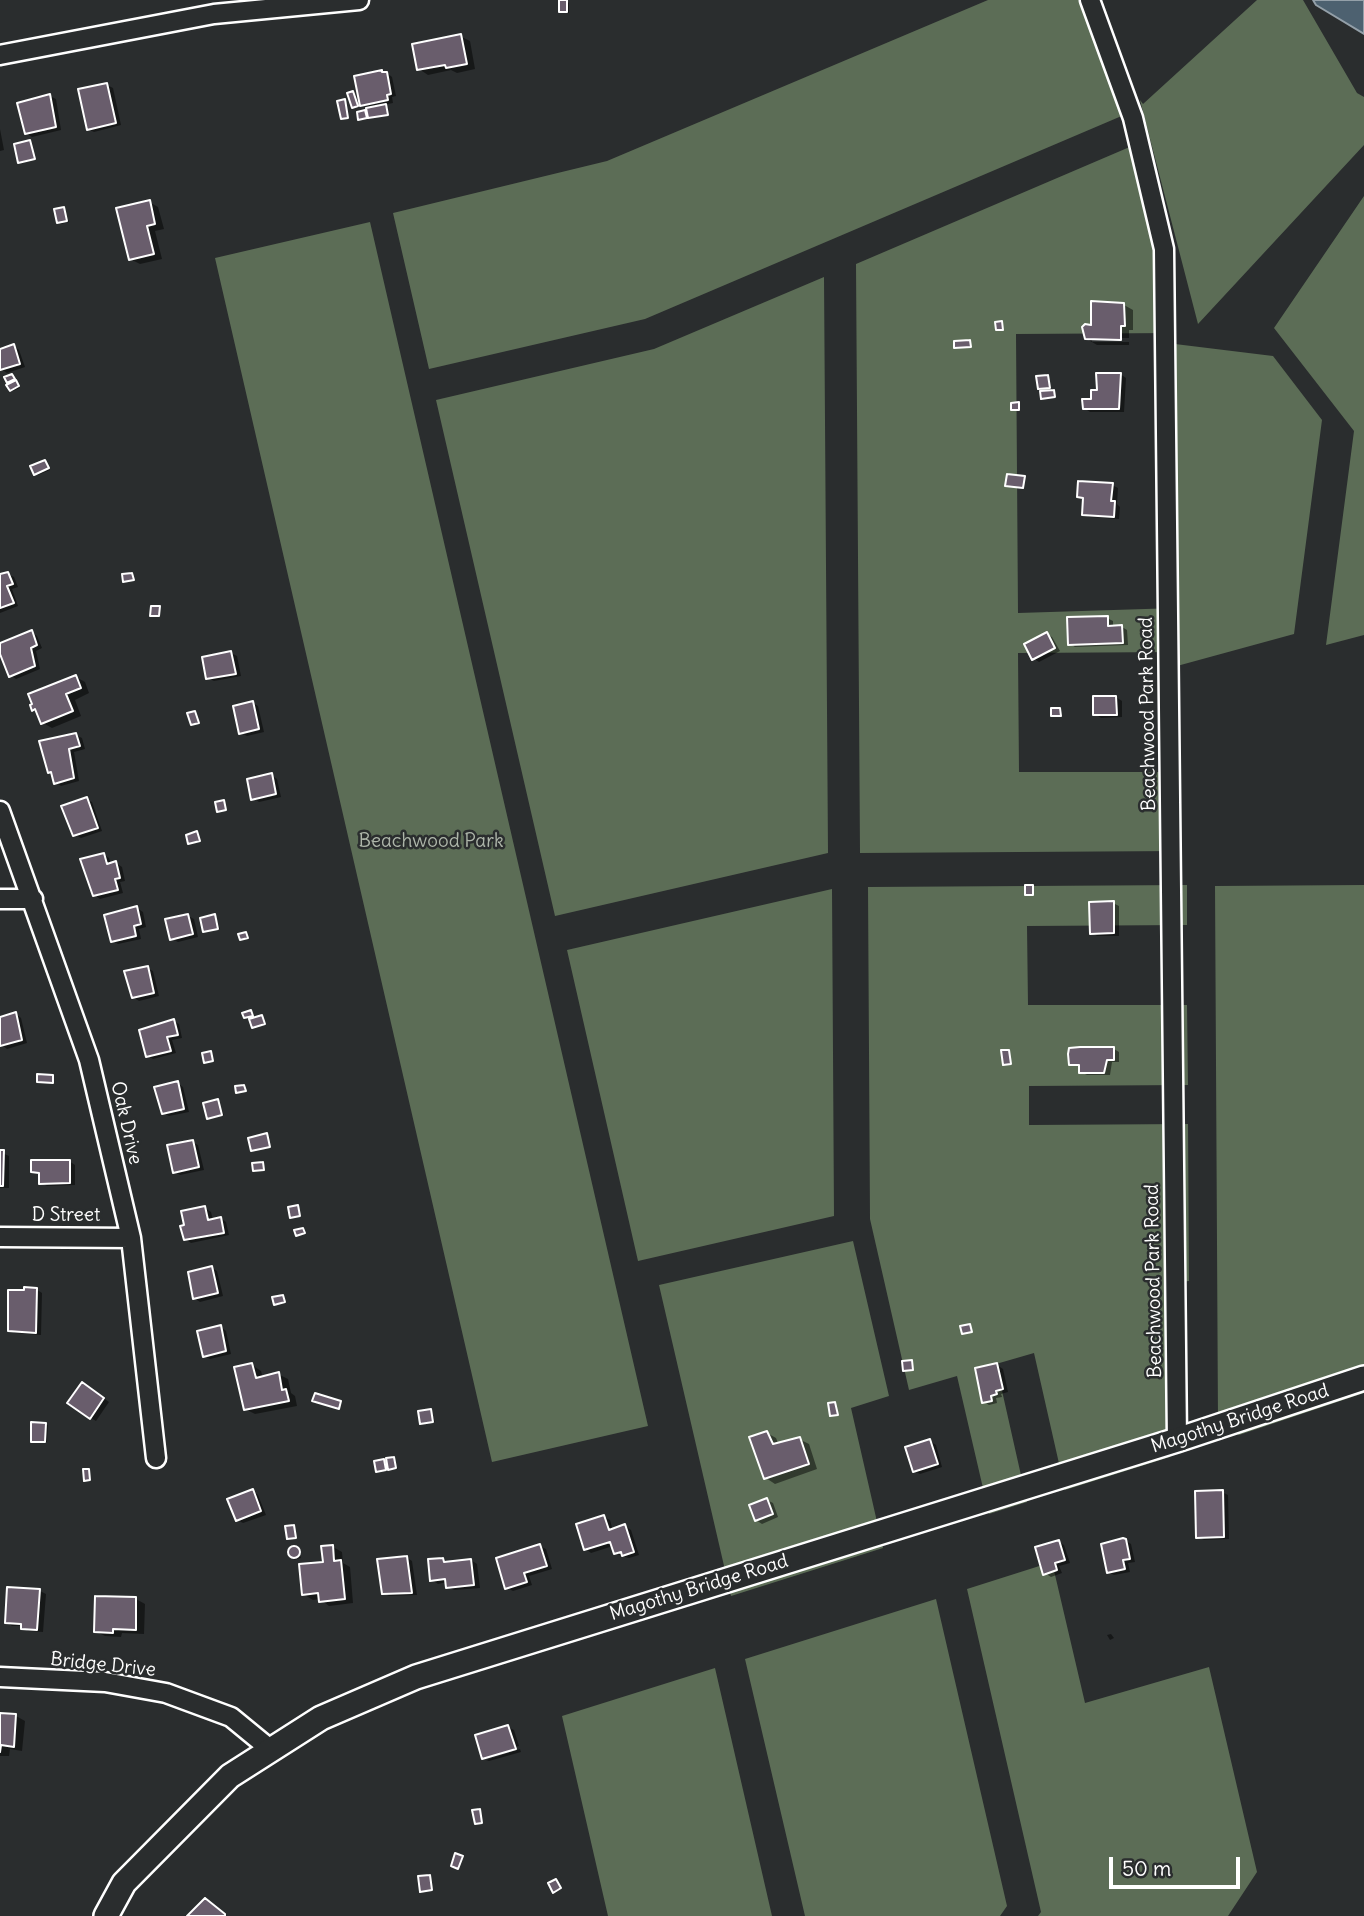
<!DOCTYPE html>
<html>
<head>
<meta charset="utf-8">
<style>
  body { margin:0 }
  #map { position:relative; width:1364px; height:1916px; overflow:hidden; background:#2a2d2e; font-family:Delius,sans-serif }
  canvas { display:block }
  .scale { position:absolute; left:1109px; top:1857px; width:131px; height:32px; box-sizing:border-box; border:4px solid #fff; border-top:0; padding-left:9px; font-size:21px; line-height:24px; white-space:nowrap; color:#fff; -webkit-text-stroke:5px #2a2d2e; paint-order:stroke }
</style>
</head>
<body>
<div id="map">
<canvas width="1364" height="1916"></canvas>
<div class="scale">50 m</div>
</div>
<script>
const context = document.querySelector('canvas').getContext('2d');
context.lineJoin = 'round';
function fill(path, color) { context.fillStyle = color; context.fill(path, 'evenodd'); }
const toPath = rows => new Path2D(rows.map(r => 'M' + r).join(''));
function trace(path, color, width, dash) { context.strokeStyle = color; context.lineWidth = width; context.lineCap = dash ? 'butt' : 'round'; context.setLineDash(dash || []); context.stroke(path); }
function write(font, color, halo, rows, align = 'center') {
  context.font = font + ' Delius,sans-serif'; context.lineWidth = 5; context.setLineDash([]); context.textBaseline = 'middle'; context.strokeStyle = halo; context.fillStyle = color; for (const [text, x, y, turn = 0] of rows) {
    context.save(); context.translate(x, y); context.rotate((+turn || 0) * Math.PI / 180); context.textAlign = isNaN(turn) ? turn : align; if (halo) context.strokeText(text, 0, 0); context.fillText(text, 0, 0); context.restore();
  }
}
const green = toPath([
  [988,0,1102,0,1131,112,645,319,429,369,393,213,607,161],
  [1257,0,1303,0,1357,93,1364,97,1364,145,1198,324,1140,100,1143,104],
  [1139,143,1175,293,1175,333,1016,334,1018,613,1177,608,1175,344,1273,356,1322,420,1294,634,1177,666,1177,652,1018,653,1019,772,1178,772,1179,851,860,853,856,264],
  [1364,196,1364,635,1326,645,1354,431,1274,328],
  [370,222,648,1426,492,1462,215,258],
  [824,277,828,853,555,916,436,400,654,349],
  [1187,885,1187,925,1027,926,1028,1005,1187,1005,1188,1085,1029,1086,1029,1125,1188,1124,1189,1281,1179,1282,1181,1437,1170,1457,1065,1490,1034,1353,996,1364,1027,1502,989,1514,957,1376,909,1390,870,1219,868,887],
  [1364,885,1364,1393,1239,1435,1218,1423,1215,886],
  [832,889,834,1216,638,1261,567,950],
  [853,1241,889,1396,851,1408,883,1548,731,1596,659,1285],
  [1052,1562,1085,1703,1209,1667,1257,1872,1228,1916,1038,1916,1041,1912,967,1589],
  [936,1599,1007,1906,1000,1916,805,1916,745,1659],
  [715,1668,772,1916,608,1916,562,1716]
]);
const water = toPath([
  [1313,0,1364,0,1364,34,1316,5,1313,0]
]);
const shadow = toPath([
  [567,1,569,3,569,13,563,13,560,11],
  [460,36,470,41,475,69,457,73,451,70,428,75,419,69],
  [387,73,392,77,396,96,392,97,393,103,383,105,388,107,389,113,368,116,368,119,362,120,360,119,365,112,370,115,368,108,361,104],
  [107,85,113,88,121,125,94,132,88,129],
  [50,96,56,99,61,130,32,137,26,133],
  [0,129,4,150,0,151],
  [30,142,36,160,22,163,20,162],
  [149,202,158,207,164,229,155,231,162,259,140,264,130,259],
  [64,209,69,222,61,224,59,222],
  [1124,305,1133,310,1133,330,1129,330,1129,338,1092,338,1092,342,1087,339,1092,326],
  [1092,342,1129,342,1129,345,1097,345],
  [14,346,19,350,25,367,7,373,1,369,0,351],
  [1120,374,1126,378,1124,412,1090,412,1084,408],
  [12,375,20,388,13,391,11,390,12,384,8,381],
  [45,462,50,470,38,475,35,474],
  [1112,485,1118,488,1117,504,1120,507,1119,519,1089,517,1084,514,1085,500,1079,496],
  [8,574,14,577,18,587,12,589,18,606,0,613,0,577],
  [1107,618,1113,621,1113,627,1122,627,1127,630,1128,645,1075,647,1070,644],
  [32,632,37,636,42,648,36,651,40,669,16,679,10,675,0,645],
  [1047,634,1052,637,1060,651,1039,662,1033,658],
  [231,653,237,656,241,676,214,681,208,678],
  [76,677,85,682,89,693,75,700,81,716,52,728,43,723,38,712,33,710],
  [1116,697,1122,701,1122,717,1101,718,1095,714],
  [253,703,258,706,264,732,247,736,241,733],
  [76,735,82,738,85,749,74,752,79,781,61,786,55,782,53,774,49,772],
  [271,775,277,779,281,797,259,802,253,798],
  [86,799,92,802,102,831,81,838,75,835],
  [104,855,109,858,111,865,116,863,122,867,125,881,120,882,123,893,100,899,95,895],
  [1113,903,1119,906,1119,936,1097,936,1092,933],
  [137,908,143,912,146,927,139,929,141,939,118,944,113,941],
  [188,916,194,919,198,937,178,942,172,939],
  [215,916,220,929,207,932,205,931],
  [147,968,153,971,159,996,139,1001,133,997],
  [251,1012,255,1019,264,1018,266,1025,254,1027,251,1018,245,1017],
  [16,1014,21,1018,27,1043,7,1049,2,1045,0,1040,0,1019],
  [173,1021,179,1024,182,1038,172,1040,176,1053,153,1059,147,1055],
  [1114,1049,1119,1052,1119,1062,1112,1062,1110,1075,1087,1075,1081,1072,1081,1067,1071,1064],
  [177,1083,183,1087,189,1112,169,1116,163,1113],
  [218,1101,224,1115,210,1119,208,1118],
  [266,1135,271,1148,253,1150],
  [192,1142,198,1145,204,1170,180,1175,174,1171],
  [0,1152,9,1156,9,1188,0,1188],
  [69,1161,75,1165,75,1185,47,1186,41,1183,41,1175,33,1171],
  [205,1208,211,1212,213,1220,221,1218,226,1222,229,1235,191,1243,185,1239],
  [212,1268,217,1271,223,1296,200,1302,194,1298],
  [36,1289,42,1293,41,1335,15,1333,10,1330],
  [221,1327,226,1331,231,1354,210,1359,204,1356],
  [252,1365,261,1371,263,1378,278,1374,288,1379,291,1393,295,1396,297,1406,255,1414,245,1409],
  [997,1365,1003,1369,1008,1392,1001,1394,1002,1397,996,1398,997,1403,989,1405,983,1401],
  [88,1387,109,1402,96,1421,91,1418],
  [431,1411,435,1422,421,1423],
  [45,1424,48,1425,47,1442,35,1442],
  [767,1433,776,1438,778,1443,799,1439,809,1444,817,1469,775,1484,766,1478],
  [930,1441,936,1445,942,1467,920,1474,914,1471],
  [393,1459,398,1469,392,1470,387,1468,388,1470,377,1471,384,1461,388,1463],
  [253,1491,258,1495,266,1515,243,1523,237,1520],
  [1222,1492,1228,1495,1229,1539,1204,1540,1198,1537],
  [767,1500,773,1503,778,1517,762,1524,756,1520],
  [604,1517,610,1520,613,1531,625,1526,631,1530,639,1555,629,1558,621,1556,616,1553,613,1546,591,1553,586,1549],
  [1125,1540,1131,1544,1135,1562,1128,1563,1130,1572,1114,1575,1108,1572],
  [1059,1542,1064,1545,1070,1563,1059,1566,1062,1573,1051,1577,1045,1573],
  [540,1546,546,1549,552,1569,529,1576,532,1585,513,1591,507,1588],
  [297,1547,301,1558,294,1560,290,1548],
  [333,1547,342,1552,343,1563,350,1567,353,1603,329,1606,320,1599,313,1600,303,1594,325,1563],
  [406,1557,412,1561,417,1595,389,1596,383,1593],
  [443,1559,449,1563,471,1560,477,1564,480,1588,454,1590,448,1587,447,1582,438,1584,432,1580],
  [40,1591,46,1594,43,1632,28,1631,23,1626,12,1626,6,1622],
  [136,1599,145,1604,144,1634,122,1633,121,1637,105,1636,95,1631],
  [1111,1634,1114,1638,1110,1640,1107,1635],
  [0,1715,16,1716,25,1721,22,1751,10,1749,9,1756,0,1756],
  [508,1727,514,1730,519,1746,486,1756,486,1759,484,1758],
  [520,1749,521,1752,489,1761,486,1760]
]);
const building = toPath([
  [559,0,567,0,567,12,559,12,559,0],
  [461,34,467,64,446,68,445,65,417,70,412,44,461,34],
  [382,70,382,72,387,72,391,94,387,95,388,100,360,106,354,76,382,70],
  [107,83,116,123,87,130,78,89,107,83],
  [353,91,358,106,352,108,347,93,353,91],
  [50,94,56,127,25,134,17,103,50,94],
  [345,99,348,118,341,119,337,101,345,99],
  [386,104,388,115,368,118,366,108,386,104],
  [365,110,367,118,358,120,357,112,365,110],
  [30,140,35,159,18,163,14,144,30,140],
  [150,200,155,224,147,226,154,254,129,260,116,208,150,200],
  [64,207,67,221,57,223,54,209,64,207],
  [1091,301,1124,303,1125,326,1121,326,1121,340,1085,339,1082,327,1085,324,1091,325,1091,301],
  [1002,321,1003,330,996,330,995,322,1002,321],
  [970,340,971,347,954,348,954,341,970,340],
  [14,344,20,364,0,370,0,349,14,344],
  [1096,373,1121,373,1119,409,1083,409,1082,399,1091,399,1091,390,1097,390,1096,373],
  [12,374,15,379,7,383,4,377,12,374],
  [1048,375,1050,388,1038,389,1036,376,1048,375],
  [16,380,19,386,10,391,6,385,16,380],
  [1054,390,1055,397,1041,399,1040,391,1054,390],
  [1019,402,1019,410,1011,410,1011,403,1019,402],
  [45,460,49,468,34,475,30,466,45,460],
  [1007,474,1025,476,1023,488,1005,486,1007,474],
  [1078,481,1113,483,1111,501,1115,501,1114,517,1082,515,1083,498,1077,497,1078,481],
  [8,572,13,584,7,586,14,603,0,608,0,574,8,572],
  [132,573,134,580,123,582,122,574,132,573],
  [151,606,160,606,159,616,150,616,151,606],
  [1108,616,1108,626,1122,625,1123,643,1068,645,1067,617,1108,616],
  [32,630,37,645,31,648,35,666,9,677,0,654,0,643,32,630],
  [1047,632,1055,648,1032,660,1024,644,1047,632],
  [231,651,236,674,206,679,202,657,231,651],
  [76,675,81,688,66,694,73,711,41,724,35,709,32,711,30,705,32,704,28,694,76,675],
  [1093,696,1116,696,1117,715,1093,715,1093,696],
  [253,701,259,729,239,734,233,706,253,701],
  [1051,708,1060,708,1061,716,1051,716,1051,708],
  [195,711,199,723,191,725,187,713,195,711],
  [76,733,80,746,69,749,74,778,54,784,51,772,48,773,39,741,76,733],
  [272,773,276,794,251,800,247,779,272,773],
  [87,797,98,828,73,836,61,806,87,797],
  [224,800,226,810,217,812,215,802,224,800],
  [197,831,200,841,188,844,186,835,197,831],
  [104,853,107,864,116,861,120,878,115,879,118,890,93,896,80,859,104,853],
  [1025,885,1033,885,1033,895,1025,895,1025,885],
  [1114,901,1114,933,1090,934,1089,902,1114,901],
  [137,906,141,924,134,926,136,936,111,942,104,915,137,906],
  [188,914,193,934,170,940,165,919,188,914],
  [215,914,218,929,203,932,200,918,215,914],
  [246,932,248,938,240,940,238,934,246,932],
  [148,966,154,993,132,998,124,971,148,966],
  [251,1010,253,1016,244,1018,242,1013,251,1010],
  [16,1012,22,1040,0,1046,0,1017,16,1012],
  [262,1015,265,1024,252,1028,249,1019,262,1015],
  [174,1019,178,1035,167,1037,171,1051,146,1057,139,1030,174,1019],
  [1080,1047,1114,1047,1114,1060,1107,1060,1104,1073,1079,1073,1079,1065,1069,1065,1068,1054,1069,1048,1080,1047],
  [1001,1050,1009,1050,1011,1064,1003,1065,1001,1050],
  [211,1051,213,1061,204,1063,202,1053,211,1051],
  [37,1074,53,1075,53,1083,37,1082,37,1074],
  [178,1081,184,1109,162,1114,154,1087,178,1081],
  [244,1085,246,1091,236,1093,235,1086,244,1085],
  [218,1099,222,1115,207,1119,203,1103,218,1099],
  [267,1133,270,1147,251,1151,248,1138,267,1133],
  [193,1140,199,1167,173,1173,167,1145,193,1140],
  [0,1150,4,1150,3,1186,0,1186,0,1150],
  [31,1160,70,1160,70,1183,39,1184,39,1173,31,1172,31,1160],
  [263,1162,264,1170,253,1171,252,1163,263,1162],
  [298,1205,300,1216,290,1218,288,1207,298,1205],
  [205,1206,208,1220,221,1217,224,1233,184,1240,180,1226,184,1225,181,1211,205,1206],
  [303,1228,305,1233,296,1236,294,1230,303,1228],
  [212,1266,218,1293,193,1299,188,1272,212,1266],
  [24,1287,37,1288,36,1333,8,1331,8,1290,24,1290,24,1287],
  [283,1295,285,1302,274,1305,272,1297,283,1295],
  [970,1324,972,1332,962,1334,960,1326,970,1324],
  [221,1325,226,1351,203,1357,197,1331,221,1325],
  [912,1360,913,1370,903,1371,902,1361,912,1360],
  [252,1363,256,1378,279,1372,282,1390,286,1389,289,1401,244,1410,234,1367,252,1363],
  [997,1363,1003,1389,996,1391,997,1394,991,1396,992,1401,982,1403,975,1368,997,1363],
  [82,1382,104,1398,90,1419,67,1403,82,1382],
  [315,1393,341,1401,339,1409,312,1401,315,1393],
  [835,1402,838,1415,830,1416,828,1403,835,1402],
  [431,1409,433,1422,420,1424,418,1411,431,1409],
  [31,1422,46,1423,45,1442,31,1442,31,1422],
  [767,1431,773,1444,800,1437,809,1464,764,1479,749,1437,767,1431],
  [930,1439,938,1464,913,1472,905,1447,930,1439],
  [394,1457,396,1468,388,1470,386,1458,394,1457],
  [384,1459,386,1470,376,1472,374,1461,384,1459],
  [83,1469,89,1469,90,1480,84,1481,83,1469],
  [253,1489,261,1511,236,1521,227,1499,253,1489],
  [1223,1490,1224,1537,1196,1538,1195,1491,1223,1490],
  [767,1498,773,1514,755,1521,749,1505,767,1498],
  [604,1515,609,1530,625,1524,634,1552,622,1556,621,1552,614,1554,610,1542,584,1550,576,1524,604,1515],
  [294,1525,296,1538,287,1539,285,1526,294,1525],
  [1123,1538,1126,1539,1130,1559,1123,1560,1125,1569,1107,1573,1101,1544,1123,1538],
  [1059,1540,1065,1560,1055,1563,1057,1570,1043,1575,1035,1547,1059,1540],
  [540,1544,547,1566,524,1573,527,1582,505,1589,496,1558,540,1544],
  [333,1545,334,1561,341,1560,345,1599,319,1602,318,1593,302,1595,299,1564,323,1562,321,1546,333,1545],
  '288 1552a6 6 0 1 1 12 0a6 6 0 1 1-12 0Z',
  [407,1556,412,1593,382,1594,377,1559,407,1556],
  [443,1558,444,1562,471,1559,474,1585,446,1588,445,1579,430,1581,428,1559,443,1558],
  [7,1587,40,1589,37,1630,21,1629,21,1624,5,1623,7,1587],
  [95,1596,136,1597,136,1630,113,1629,113,1633,94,1632,95,1596],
  [0,1713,16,1714,14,1747,1,1745,0,1752,0,1713],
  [508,1725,516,1749,482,1759,475,1735,508,1725],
  [480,1809,482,1823,475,1824,472,1810,480,1809],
  [455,1853,463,1856,458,1869,451,1866,455,1853],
  [430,1875,432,1890,420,1892,418,1876,430,1875],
  [556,1879,561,1888,553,1893,548,1883,556,1879],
  [205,1898,225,1914,225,1916,187,1916,205,1898]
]);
const minor = toPath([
  [1090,0,1133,118,1164,249,1177,1440],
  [0,55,214,14,359,0],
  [0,811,89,1060,131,1238,156,1458],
  [0,899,33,899],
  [0,1237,131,1238],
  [0,1677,105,1682,166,1693,231,1717,270,1749]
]);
const major = toPath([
  [106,1916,124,1883,230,1776,321,1718,416,1677,1177,1440,1364,1378]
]);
const streetNames = [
  ["Beachwood Park Road",1148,714,-91],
  ["Oak Drive",126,1123,77],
  ["D Street",66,1216],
  ["Beachwood Park Road",1154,1281,-91],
  ["Magothy Bridge Road",1240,1419,-18],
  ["Magothy Bridge Road",699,1588,-17],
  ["Bridge Drive",103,1665,6]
];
const parkNames = [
  ["Beachwood Park",431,842]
];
fill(green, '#5c6d56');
fill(water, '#4d6170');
trace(water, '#94a0a9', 2);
fill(shadow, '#0007');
fill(building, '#695d6c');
trace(building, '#fff', 2);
trace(minor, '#fff', 23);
trace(major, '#fff', 28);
trace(minor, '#2a2d2e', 18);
trace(major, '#2a2d2e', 23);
write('19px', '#fff', '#2a2d2e', streetNames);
write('19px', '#aeb6aa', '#2a2d2e', parkNames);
</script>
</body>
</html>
